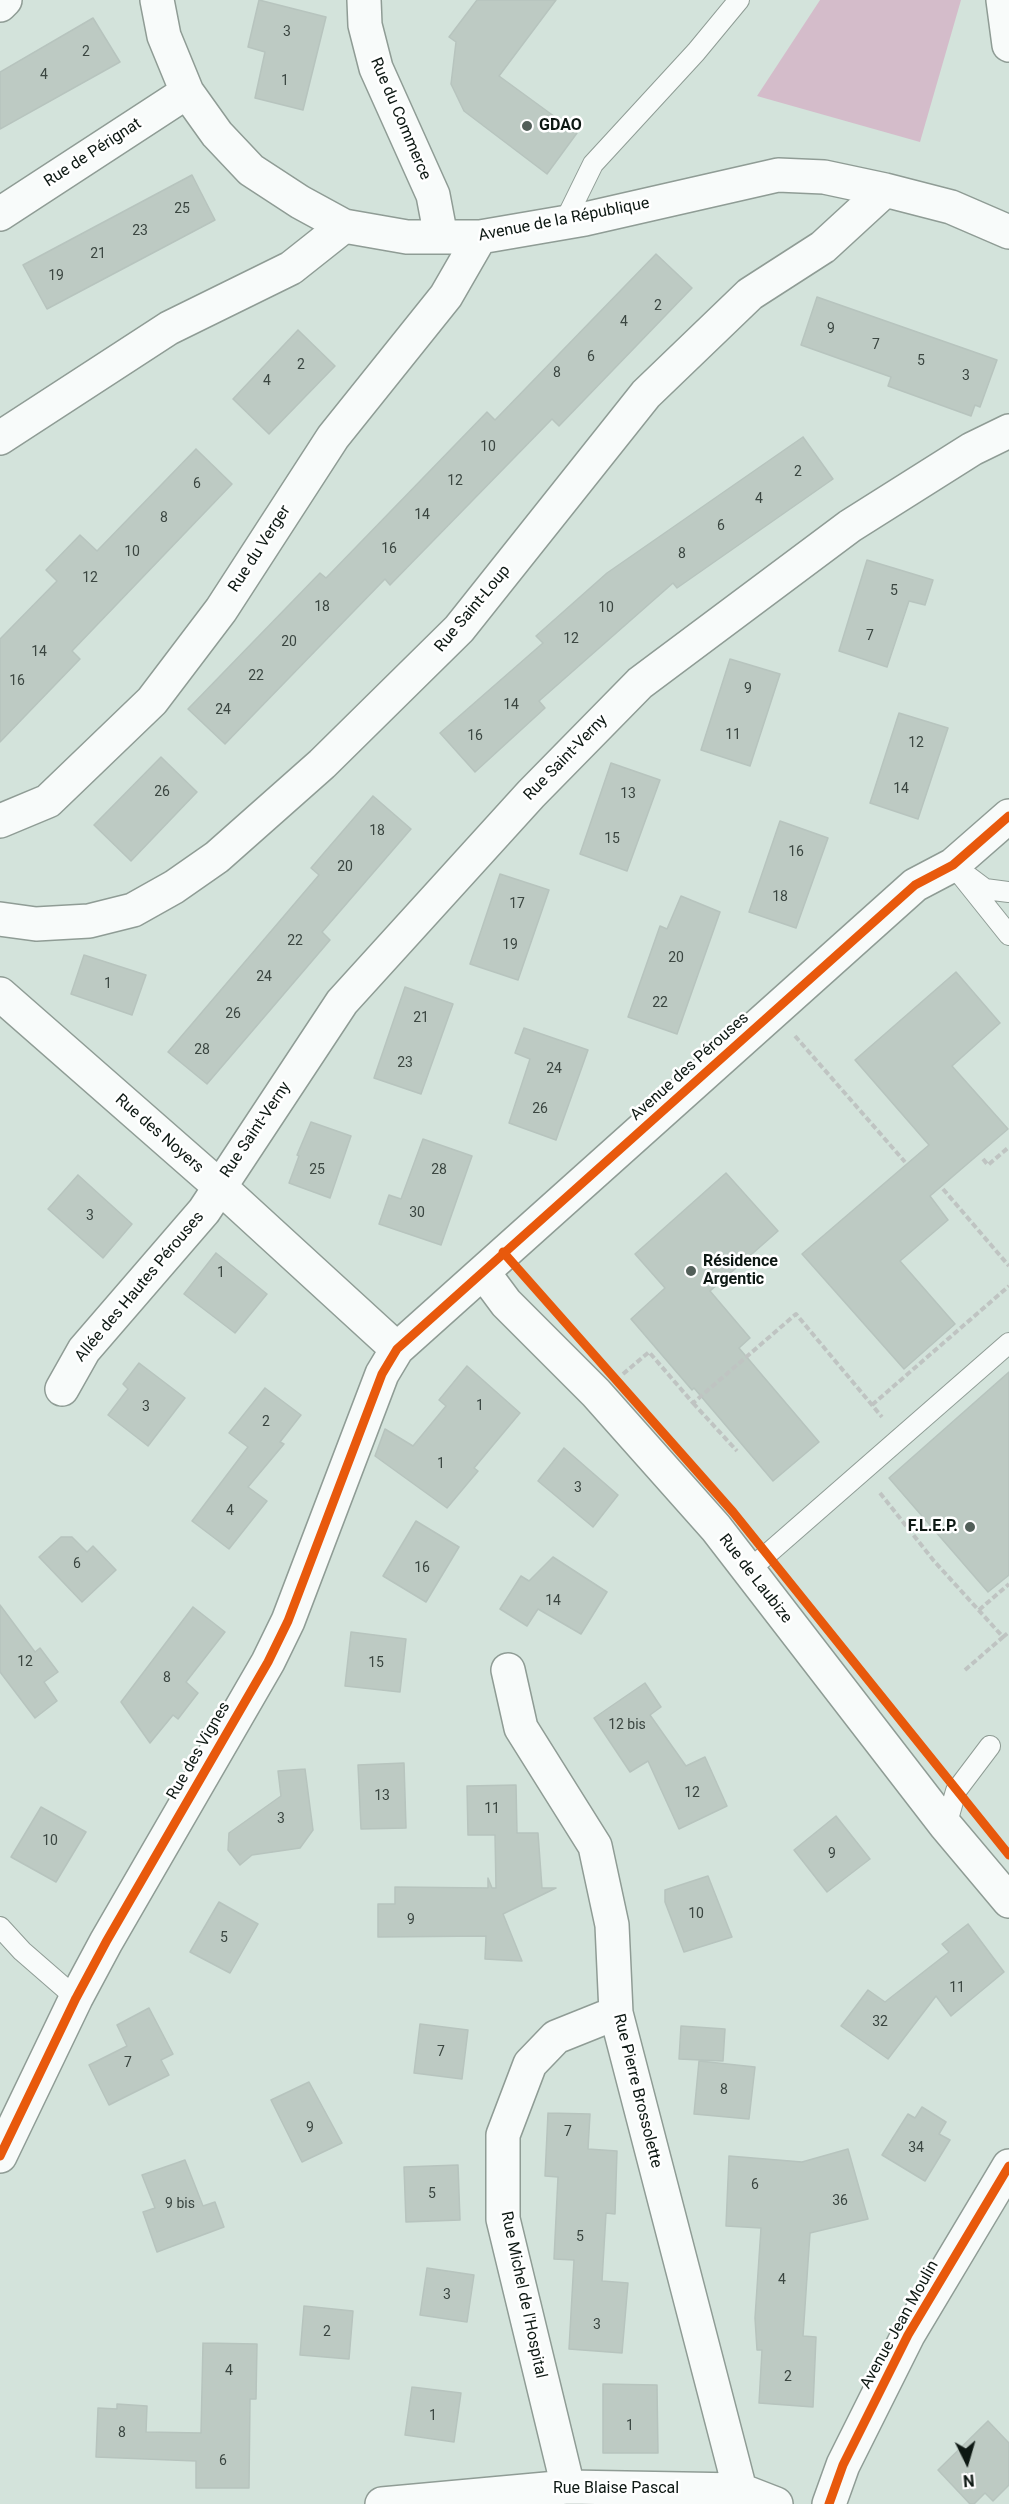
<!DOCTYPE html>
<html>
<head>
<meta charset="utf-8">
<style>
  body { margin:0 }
  #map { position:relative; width:1009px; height:2504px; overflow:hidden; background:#d3e3db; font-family:Roboto,sans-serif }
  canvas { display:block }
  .north { position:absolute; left:937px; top:2432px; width:60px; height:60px; -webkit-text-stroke:4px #fff; paint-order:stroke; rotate:175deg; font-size:16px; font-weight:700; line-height:24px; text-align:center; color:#0d1813 }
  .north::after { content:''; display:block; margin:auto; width:21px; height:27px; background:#0d1813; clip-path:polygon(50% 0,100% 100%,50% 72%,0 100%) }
</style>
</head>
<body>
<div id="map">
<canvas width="1009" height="2504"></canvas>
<div class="north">N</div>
</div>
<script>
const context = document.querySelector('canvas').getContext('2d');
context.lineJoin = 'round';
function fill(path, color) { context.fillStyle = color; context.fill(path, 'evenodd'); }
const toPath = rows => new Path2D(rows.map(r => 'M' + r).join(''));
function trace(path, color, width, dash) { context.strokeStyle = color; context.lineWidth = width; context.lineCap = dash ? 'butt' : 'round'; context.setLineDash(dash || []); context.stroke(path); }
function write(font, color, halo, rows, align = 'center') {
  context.font = font + ' Roboto,sans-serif'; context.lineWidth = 5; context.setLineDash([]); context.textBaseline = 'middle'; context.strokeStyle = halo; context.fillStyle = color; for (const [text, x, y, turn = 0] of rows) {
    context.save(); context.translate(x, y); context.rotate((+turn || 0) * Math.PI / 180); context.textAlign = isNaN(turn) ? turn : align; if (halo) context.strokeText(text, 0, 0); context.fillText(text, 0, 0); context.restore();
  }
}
const green = toPath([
  [820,0,961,0,920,142,757,96]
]);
const building = toPath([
  [259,0,326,17,303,110,255,98,265,52,248,47,259,0],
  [477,0,556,0,499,76,577,133,547,174,464,111,451,84,456,42,449,37,477,0],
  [93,18,120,62,0,129,0,72,93,18],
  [192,175,215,220,47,309,23,265,192,175],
  [656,254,692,288,559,426,552,419,390,585,385,579,225,744,188,709,320,573,326,578,487,412,495,420,656,254],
  [817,297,997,360,980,407,975,405,971,416,888,386,891,377,801,345,817,297],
  [298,330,335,366,269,434,233,399,298,330],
  [803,437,833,479,677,588,673,583,539,701,545,708,475,772,440,733,543,643,536,636,607,573,803,437],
  [196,449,232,484,72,651,80,659,0,742,0,639,57,581,46,570,80,535,97,551,196,449],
  [867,560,933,580,925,605,909,601,887,667,839,651,867,560],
  [730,659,780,674,750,766,701,750,730,659],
  [899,713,948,728,918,819,870,803,899,713],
  [161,757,197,792,131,861,94,825,161,757],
  [611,763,660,780,627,871,580,854,611,763],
  [373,796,411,829,322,932,330,940,207,1084,168,1052,319,875,311,868,373,796],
  [780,821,828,838,796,928,749,912,780,821],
  [500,874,549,890,518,980,470,964,500,874],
  [681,896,720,912,677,1034,628,1017,660,926,667,929,681,896],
  [84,955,146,975,132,1015,71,994,84,955],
  [956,972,1000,1023,952,1066,1008,1129,930,1196,948,1220,900,1261,955,1324,904,1369,802,1254,929,1145,855,1060,956,972],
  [405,987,453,1004,421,1094,374,1078,405,987],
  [524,1028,588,1050,556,1140,509,1123,530,1059,515,1053,524,1028],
  [311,1122,351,1136,330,1198,289,1183,299,1156,297,1155,311,1122],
  [423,1139,472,1156,441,1245,379,1224,389,1195,401,1199,423,1139],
  [726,1173,778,1231,710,1291,750,1338,739,1348,819,1442,773,1481,694,1388,692,1390,631,1319,665,1288,635,1254,726,1173],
  [78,1175,132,1224,103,1258,48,1209,78,1175],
  [216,1253,267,1294,235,1333,184,1294,216,1253],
  [139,1363,185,1398,148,1446,108,1415,128,1389,123,1384,139,1363],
  [467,1366,520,1413,474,1468,478,1471,447,1508,375,1456,385,1429,413,1446,446,1406,439,1400,467,1366],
  [1009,1372,1009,1575,988,1592,889,1478,1009,1372],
  [265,1388,301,1415,280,1442,284,1444,248,1487,267,1501,229,1549,192,1521,248,1447,229,1433,265,1388],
  [564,1448,618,1495,593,1527,538,1481,564,1448],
  [416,1521,459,1547,426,1602,383,1576,416,1521],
  [61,1537,72,1537,87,1552,93,1546,116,1570,82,1602,39,1557,61,1537],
  [553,1557,607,1592,581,1634,538,1609,527,1626,500,1609,521,1576,529,1581,553,1557],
  [0,1605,35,1652,40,1648,58,1672,44,1682,57,1701,35,1718,0,1672,0,1605],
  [193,1607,225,1632,186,1682,198,1693,178,1719,173,1715,150,1743,121,1702,193,1607],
  [351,1632,406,1639,400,1692,345,1686,351,1632],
  [645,1683,661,1707,650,1715,686,1766,705,1757,727,1806,679,1829,648,1761,630,1772,594,1718,645,1683],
  [404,1763,406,1828,361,1829,358,1765,404,1763],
  [305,1769,313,1830,300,1848,252,1855,240,1865,228,1850,229,1833,281,1796,278,1771,305,1769],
  [516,1785,517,1833,538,1833,542,1888,556,1888,503,1914,522,1961,485,1959,486,1936,378,1937,378,1904,395,1904,395,1887,488,1888,488,1878,492,1888,496,1888,495,1835,468,1835,467,1786,516,1785],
  [41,1807,86,1832,56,1882,11,1857,41,1807],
  [836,1816,870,1859,827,1892,794,1850,836,1816],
  [708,1876,732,1937,684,1952,665,1902,665,1890,708,1876],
  [219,1902,258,1924,230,1973,190,1952,219,1902],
  [968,1924,1004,1972,951,2016,936,1996,888,2059,841,2026,868,1990,885,2002,949,1952,942,1944,968,1924],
  [149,2008,173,2054,161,2060,169,2075,109,2105,89,2065,127,2046,117,2025,149,2008],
  [420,2024,468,2030,462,2079,414,2073,420,2024],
  [681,2026,725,2029,723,2061,679,2059,681,2026],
  [699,2061,755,2067,749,2119,694,2114,699,2061],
  [309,2082,342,2143,302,2162,271,2100,309,2082],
  [922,2107,946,2122,939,2134,950,2140,925,2181,882,2155,908,2114,915,2118,922,2107],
  [548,2113,590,2114,588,2149,617,2151,615,2214,606,2213,602,2281,628,2283,622,2353,569,2349,574,2260,554,2259,558,2177,545,2176,548,2113],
  [848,2149,868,2219,810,2233,803,2336,816,2337,813,2407,759,2403,762,2350,757,2350,755,2318,761,2228,726,2226,729,2156,802,2162,848,2149],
  [185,2160,203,2206,215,2202,224,2227,157,2252,143,2212,155,2208,142,2175,185,2160],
  [458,2165,460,2220,406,2222,404,2167,458,2165],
  [427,2268,474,2275,467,2322,420,2315,427,2268],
  [304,2306,353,2311,349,2359,300,2355,304,2306],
  [203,2343,257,2344,256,2399,250,2399,249,2488,196,2488,196,2461,96,2457,98,2408,117,2409,117,2404,147,2406,146,2432,201,2433,203,2343],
  [603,2384,657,2385,658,2453,603,2453,603,2384],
  [412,2387,461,2393,454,2442,405,2435,412,2387],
  [988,2421,1009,2443,1009,2485,993,2501,985,2493,974,2504,970,2504,938,2470,988,2421]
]);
const path = toPath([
  [795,1036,905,1162],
  [983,1159,988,1165,1009,1147],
  [943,1189,1009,1266],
  [623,1374,649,1352,693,1403,796,1314,882,1417],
  [693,1403,737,1451],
  [872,1405,1009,1286],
  [880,1493,934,1561,1003,1637,1009,1632],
  [979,1610,1009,1584],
  [965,1670,1003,1637]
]);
const service = toPath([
  [564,223,593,164,696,52,739,0],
  [953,865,1009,935],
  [969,877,985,889,1009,892],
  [748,1571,1009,1343],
  [946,1826,956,1791,990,1746],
  [0,1927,22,1951,76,1998]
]);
const minor = toPath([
  [157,0,164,36,187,92,217,134,251,170,300,202,344,226,407,237,480,237,585,219,778,175,824,177,885,190,951,207,1009,232],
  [364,0,365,25,376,68,433,195,441,237],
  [1003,0,1009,45],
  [0,5,5,0],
  [0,214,187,92],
  [0,438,169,328,291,268,344,226],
  [0,821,48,801,152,701,221,610,333,437,446,296,480,237],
  [0,919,36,924,89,921,133,910,174,887,217,857,322,764,459,629,646,394,750,294,823,247,885,190],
  [0,994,219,1186,397,1349],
  [483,1272,506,1303,596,1393,716,1528,946,1826,1009,1901],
  [62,1389,84,1350,204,1211,342,1002,531,794,640,683,850,526,972,449,1009,431],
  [508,1670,521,1728,595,1846,612,1925,616,2013,740,2490],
  [0,2156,76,1998,106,1942,268,1662,288,1621,382,1374,397,1349,915,885,953,865,1009,816],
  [568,2487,503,2219,503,2135,530,2064,556,2037,616,2013],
  [382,2504,568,2487,740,2490,776,2504]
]);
const secondary = toPath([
  [829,2504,843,2465,908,2335,1009,2166]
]);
const cycleway = toPath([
  [503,1252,733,1512,1009,1855],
  [0,2156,76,1998,106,1942,268,1662,288,1621,382,1374,397,1349,915,885,953,865,1009,816],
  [829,2504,843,2465,908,2335,1009,2166]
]);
const markers = [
  [527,126,6,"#525f59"],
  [691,1271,6,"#525f59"],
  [970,1527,6,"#525f59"]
];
const numberNames = [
  ["3",287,32],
  ["2",86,52],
  ["4",44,75],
  ["1",285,81],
  ["25",182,209],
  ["23",140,231],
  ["21",98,254],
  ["19",56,276],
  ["2",658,306],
  ["4",624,322],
  ["9",831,329],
  ["7",876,345],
  ["6",591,357],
  ["5",921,361],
  ["2",301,365],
  ["8",557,373],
  ["3",966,376],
  ["4",267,381],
  ["10",488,447],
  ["2",798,472],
  ["12",455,481],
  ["6",197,484],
  ["4",759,499],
  ["14",422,515],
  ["8",164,518],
  ["6",721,526],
  ["16",389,549],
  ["10",132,552],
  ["8",682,554],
  ["12",90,578],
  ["5",894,591],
  ["18",322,607],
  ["10",606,608],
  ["7",870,636],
  ["12",571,639],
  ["20",289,642],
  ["14",39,652],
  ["22",256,676],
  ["16",17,681],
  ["9",748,689],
  ["14",511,705],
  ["24",223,710],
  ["11",733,735],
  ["16",475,736],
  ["12",916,743],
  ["14",901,789],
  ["26",162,792],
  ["13",628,794],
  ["18",377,831],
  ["15",612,839],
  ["16",796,852],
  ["20",345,867],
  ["18",780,897],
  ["17",517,904],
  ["22",295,941],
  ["19",510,945],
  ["20",676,958],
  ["24",264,977],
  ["1",108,984],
  ["22",660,1003],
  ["26",233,1014],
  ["21",421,1018],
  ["28",202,1050],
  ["23",405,1063],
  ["24",554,1069],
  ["26",540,1109],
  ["25",317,1170],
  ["28",439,1170],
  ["30",417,1213],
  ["3",90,1216],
  ["1",221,1273],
  ["1",480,1406],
  ["3",146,1407],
  ["2",266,1422],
  ["1",441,1464],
  ["3",578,1488],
  ["4",230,1511],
  ["6",77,1564],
  ["16",422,1568],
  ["14",553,1601],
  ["12",25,1662],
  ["15",376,1663],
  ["8",167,1678],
  ["12 bis",627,1725],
  ["12",692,1793],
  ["13",382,1796],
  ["11",492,1809],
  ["3",281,1819],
  ["10",50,1841],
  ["9",832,1854],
  ["10",696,1914],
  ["9",411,1920],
  ["5",224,1938],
  ["11",957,1988],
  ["32",880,2022],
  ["7",441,2052],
  ["7",128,2063],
  ["8",724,2090],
  ["9",310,2128],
  ["7",568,2132],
  ["34",916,2148],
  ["6",755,2185],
  ["5",432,2194],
  ["36",840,2201],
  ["9 bis",180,2204],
  ["5",580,2237],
  ["4",782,2280],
  ["3",447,2295],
  ["3",597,2325],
  ["2",327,2332],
  ["4",229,2371],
  ["2",788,2377],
  ["1",433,2416],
  ["1",630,2426],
  ["8",122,2433],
  ["6",223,2461]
];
const streetNames = [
  ["Rue du Commerce",400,119,67],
  ["Rue de Pérignat",93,153,-33],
  ["Avenue de la République",564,220,-11],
  ["Rue du Verger",260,549,-57],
  ["Rue Saint-Loup",473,609,-50],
  ["Rue Saint-Verny",566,758,-46],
  ["Avenue des Pérouses",690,1067,-42],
  ["Rue Saint-Verny",256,1130,-56],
  ["Rue des Noyers",159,1134,41],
  ["Allée des Hautes Pérouses",140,1287,-50],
  ["Rue de Laubize",755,1579,52],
  ["Rue des Vignes",199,1751,-60],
  ["Rue Pierre Brossolette",637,2091,76],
  ["Rue Michel de l'Hospital",523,2295,78],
  ["Avenue Jean Moulin",900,2325,-61],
  ["Rue Blaise Pascal",616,2489]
];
const poiNames = [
  ["GDAO",539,126],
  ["Résidence",703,1262],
  ["Argentic",703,1280],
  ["F.L.E.P.",958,1527,"right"]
];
fill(green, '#d4bcca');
fill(building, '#bdcac3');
trace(building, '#b7c4be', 1.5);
trace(service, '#8f9c95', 22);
trace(minor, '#8f9c95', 36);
trace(secondary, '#8f9c95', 36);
trace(path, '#bfc4c2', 4, [6, 3]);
trace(service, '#f8fbfa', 20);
trace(minor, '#f8fbfa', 33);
trace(secondary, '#f8fbfa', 33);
trace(cycleway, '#e8590c', 9);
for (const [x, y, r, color] of markers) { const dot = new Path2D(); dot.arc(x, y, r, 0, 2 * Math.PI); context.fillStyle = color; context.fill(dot); trace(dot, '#fff', 2); }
write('14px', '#3b4641', null, numberNames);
write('16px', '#0d1813', '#fff', streetNames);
write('bold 16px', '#0d1813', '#fff', poiNames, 'left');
</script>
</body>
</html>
